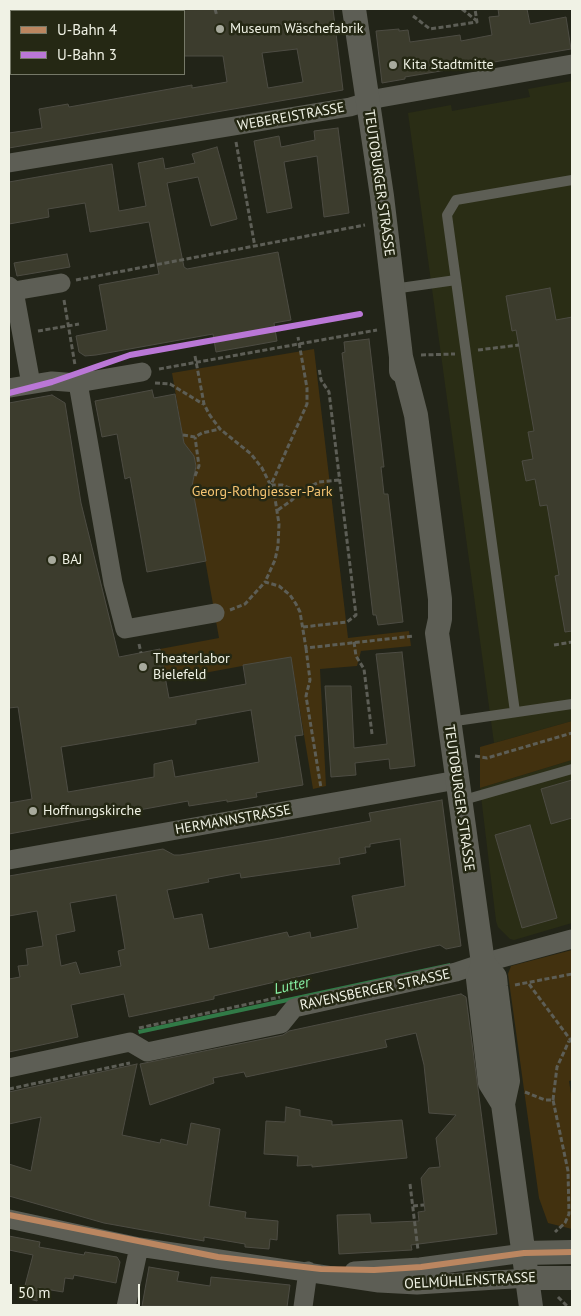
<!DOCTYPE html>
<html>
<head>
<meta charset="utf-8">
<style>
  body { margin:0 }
  #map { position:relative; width:581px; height:1316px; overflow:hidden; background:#222418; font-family:"PT Sans",sans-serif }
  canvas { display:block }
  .frame { position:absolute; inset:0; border:10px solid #f0f2e5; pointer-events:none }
  .legend { position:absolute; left:10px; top:10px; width:175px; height:65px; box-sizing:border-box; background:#252814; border:1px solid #767968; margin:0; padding:6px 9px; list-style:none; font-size:15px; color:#f0f2e5 }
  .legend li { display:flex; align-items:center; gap:10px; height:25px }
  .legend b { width:25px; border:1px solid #767968 }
  .scale { position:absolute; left:10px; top:1284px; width:130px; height:22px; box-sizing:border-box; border:2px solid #f0f2e5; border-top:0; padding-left:6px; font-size:15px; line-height:18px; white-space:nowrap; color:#f0f2e5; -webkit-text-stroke:4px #252814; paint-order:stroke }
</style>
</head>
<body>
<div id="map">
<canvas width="581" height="1316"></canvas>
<div class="frame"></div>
<ul class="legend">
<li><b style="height:6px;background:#bb8660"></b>U-Bahn 4</li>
<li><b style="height:6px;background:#ba77d6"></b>U-Bahn 3</li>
</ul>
<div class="scale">50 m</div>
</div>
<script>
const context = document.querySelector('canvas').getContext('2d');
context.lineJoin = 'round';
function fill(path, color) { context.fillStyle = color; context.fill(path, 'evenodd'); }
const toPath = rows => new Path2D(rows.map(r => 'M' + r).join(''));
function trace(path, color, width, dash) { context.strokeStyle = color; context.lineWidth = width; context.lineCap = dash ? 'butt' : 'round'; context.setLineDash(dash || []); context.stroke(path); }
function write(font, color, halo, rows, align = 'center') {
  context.font = font + ' "PT Sans",sans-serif'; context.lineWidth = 5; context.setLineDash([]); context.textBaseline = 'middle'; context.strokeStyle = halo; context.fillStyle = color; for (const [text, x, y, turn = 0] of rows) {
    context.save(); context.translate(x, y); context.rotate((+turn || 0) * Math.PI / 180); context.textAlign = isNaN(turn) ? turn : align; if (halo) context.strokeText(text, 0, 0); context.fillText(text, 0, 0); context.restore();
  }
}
const built = toPath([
  [572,81,572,721,494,743,408,113,451,105,452,111,530,97,528,89],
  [572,760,572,923,514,940,510,939,498,927,496,921,480,788]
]);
const green = toPath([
  [314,349,348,638,409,631,411,646,361,651,357,666,320,669,326,786,313,789,291,657,166,680,160,649,219,638,192,486,196,466,194,456,184,443,172,373],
  [572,721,572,760,480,788,480,747],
  [572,950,572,1080,569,1081,572,1100,572,1229,548,1223,539,1198,508,974,511,966]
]);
const water = toPath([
  [450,963,451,967,139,1034,138,1030]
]);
const building = toPath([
  [184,9,333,9,343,90,9,148,9,133,42,128,39,109,68,104,69,107,192,85,192,88,227,82,223,56,184,56,184,9],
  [297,49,303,82,268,88,262,53,297,49],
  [498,9,527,9,530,24,566,17,571,49,405,77,405,79,382,83,376,31,399,29,399,31,408,30,410,42,460,35,461,41,492,35,489,17,499,16,498,9],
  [338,128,349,213,324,217,317,156,284,162,292,208,267,213,254,141,279,136,281,147,315,140,314,131,338,128],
  [217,147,237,219,211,226,198,177,167,183,184,267,187,269,278,252,291,320,274,323,277,341,216,352,213,334,96,355,85,356,79,352,76,336,107,330,99,285,159,274,149,222,90,232,85,203,48,209,49,217,9,224,9,182,112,164,119,211,146,206,138,163,163,158,165,169,195,163,192,154,217,147],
  [67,254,70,267,17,276,14,263,67,254],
  [550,288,556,320,572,317,572,631,565,632,555,576,559,575,547,505,540,506,535,479,526,481,522,461,533,459,528,432,534,431,516,330,512,331,506,296,550,288],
  [369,339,384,467,381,467,384,494,388,494,403,622,378,625,376,615,373,615,342,353,345,352,344,342,369,339],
  [152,390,154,398,175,394,184,443,194,456,196,466,192,486,206,561,147,572,130,477,125,479,117,434,102,437,95,401,152,390],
  [52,395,65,403,81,503,119,657,160,649,169,698,246,684,243,665,291,657,303,735,295,736,303,785,256,793,257,797,227,802,227,800,189,806,188,801,9,834,9,803,32,799,18,707,9,708,9,403,52,395],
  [251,710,259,762,175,777,172,760,154,764,154,777,68,792,61,747,196,724,196,720,251,710],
  [402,652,415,766,390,769,389,759,355,763,356,775,331,777,325,686,351,686,354,748,387,744,376,654,402,652],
  [572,780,572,818,551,824,541,789,572,780],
  [442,800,461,946,446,949,440,945,417,950,288,979,214,996,214,999,129,1017,124,994,71,1005,78,1037,9,1052,9,979,20,977,18,966,28,965,26,949,43,946,37,911,9,916,9,876,163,849,174,855,180,855,275,839,371,821,369,813,442,800],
  [400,839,405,886,352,896,358,928,311,938,310,932,289,937,287,932,209,949,202,914,174,919,167,890,209,882,208,879,240,873,241,878,340,864,339,858,366,853,365,847,370,847,370,844,400,839],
  [116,895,125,949,118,951,121,966,80,974,76,962,61,966,56,935,75,931,70,903,116,895],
  [530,825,557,918,522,928,495,835,530,825],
  [461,994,466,997,497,1234,411,1245,412,1250,339,1254,337,1215,370,1214,371,1223,419,1221,418,1212,425,1211,421,1178,429,1168,440,1167,436,1138,456,1115,429,1113,424,1065,416,1033,385,1040,387,1047,246,1077,244,1072,213,1078,214,1083,150,1105,140,1064,283,1035,289,1031,461,994],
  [137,1064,122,1135,160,1143,161,1139,187,1145,191,1123,220,1129,209,1206,246,1212,245,1218,278,1221,277,1240,270,1239,269,1249,245,1247,245,1244,204,1237,204,1241,104,1223,9,1196,9,1164,31,1171,41,1117,9,1124,9,1092,137,1064],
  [286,1107,300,1110,300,1116,332,1121,332,1125,402,1120,407,1158,312,1167,312,1165,297,1166,298,1156,264,1154,266,1121,285,1122,286,1107],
  [9,1236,40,1242,39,1247,84,1255,85,1252,117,1257,120,1262,116,1283,74,1275,73,1279,65,1278,63,1292,39,1288,37,1301,22,1297,33,1255,9,1250,9,1236],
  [149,1267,179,1272,177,1281,210,1286,211,1277,290,1285,287,1307,142,1306,149,1267]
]);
const path = toPath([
  [215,9,217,16],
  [462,9,477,21],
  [413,16,430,29,477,22,475,9],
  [236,142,255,247],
  [76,280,365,225],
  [64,300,75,365],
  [38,331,79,324],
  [478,350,519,345],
  [421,355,455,354],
  [195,356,204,404,209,414,220,429,251,454,262,468,274,492,279,524,278,546,275,560,265,582],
  [159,369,377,330],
  [155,383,170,384,203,404],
  [183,435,195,437,202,433,220,429],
  [195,476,199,466,195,437],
  [299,492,319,482,339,480],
  [278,510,292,500,299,492,282,485,271,485,307,404,307,388,298,337],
  [230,610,245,604,265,582,279,586,290,595,296,604,300,612,306,648,414,636],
  [303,627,347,622,356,615,329,392,321,380,319,368],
  [354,642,356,656,364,669,372,734],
  [139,644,141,653],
  [554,645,572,642],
  [306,648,310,680,306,696,321,788],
  [475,756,487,758,572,733],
  [529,984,572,1042],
  [515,985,572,974],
  [139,1028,280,997],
  [9,1089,130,1063],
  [525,1092,545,1100,553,1100,568,1171,569,1214,565,1223,555,1232],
  [553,1100,557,1067,569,1041],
  [410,1184,418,1250],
  [413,1206,424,1205],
  [558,1297,568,1307]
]);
const service = toPath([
  [393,289,456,280],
  [515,712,447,215,456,200,572,180],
  [449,722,572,704],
  [460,801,572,769]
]);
const minor = toPath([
  [9,163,350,107,380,98,572,64],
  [9,286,14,291,61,283],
  [14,291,31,384],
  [78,383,113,583,125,629,215,613],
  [9,388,52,381,78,383,142,372],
  [9,860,457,780],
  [9,1068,130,1042,147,1052,281,1024,294,1008,456,972,483,963,572,939],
  [9,1219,139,1247,379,1283,417,1285,528,1278],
  [354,1271,420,1267,524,1253],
  [126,1307,139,1247],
  [303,1307,308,1271]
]);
const tertiary = toPath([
  [354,9,382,196,401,357,401,371],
  [401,357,416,415,440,599,440,619,437,633,483,963,478,979,490,1083,503,1104],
  [483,963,495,977,496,987,508,1081,503,1104,531,1307],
  [524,1253,572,1252],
  [528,1278,572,1278]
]);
const metro1 = toPath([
  [9,1215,218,1257,321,1269,374,1270,421,1267,524,1253,572,1252]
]);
const metro2 = toPath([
  [9,393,52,382,130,355,360,314]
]);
const markers = [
  [220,29,5,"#a8aa9d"],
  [393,65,5,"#a8aa9d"],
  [52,560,5,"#a8aa9d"],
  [143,667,5,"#a8aa9d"],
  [33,811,5,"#a8aa9d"]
];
const poiNames = [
  ["Museum Wäschefabrik",230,29],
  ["Kita Stadtmitte",403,65],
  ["BAJ",62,560],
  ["Theaterlabor",153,659],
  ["Bielefeld",153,675],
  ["Hoffnungskirche",43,811]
];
const streetNames = [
  ["WEBEREISTRASSE",291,117,-10],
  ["TEUTOBURGER STRASSE",379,183,82],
  ["TEUTOBURGER STRASSE",459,798,82],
  ["HERMANNSTRASSE",233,820,-10],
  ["RAVENSBERGER STRASSE",375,990,-12],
  ["OELMÜHLENSTRASSE",470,1281,-3]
];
const parkNames = [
  ["Georg-Rothgiesser-Park",262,492]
];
const waterNames = [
  ["Lutter",292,986,-12]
];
fill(built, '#2a2d15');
fill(green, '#42310f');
fill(water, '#317a47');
fill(building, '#3c3c2d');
trace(building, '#4d4c43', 1);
trace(path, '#5d5e56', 3, [5, 2.5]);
trace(service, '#5d5e55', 10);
trace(minor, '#5d5e55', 19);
trace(tertiary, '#5d5e55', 24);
trace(metro1, '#bb8660', 6);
trace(metro2, '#ba77d6', 6);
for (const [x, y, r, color] of markers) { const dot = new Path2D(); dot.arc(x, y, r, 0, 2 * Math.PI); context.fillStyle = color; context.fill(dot); trace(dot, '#252814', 2); }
write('14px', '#f0f2e5', '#252814', poiNames, 'left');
write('14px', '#f0f2e5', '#252814', streetNames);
write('14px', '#f5c472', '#252814', parkNames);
write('italic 15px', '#86efa3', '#252814', waterNames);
</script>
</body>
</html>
